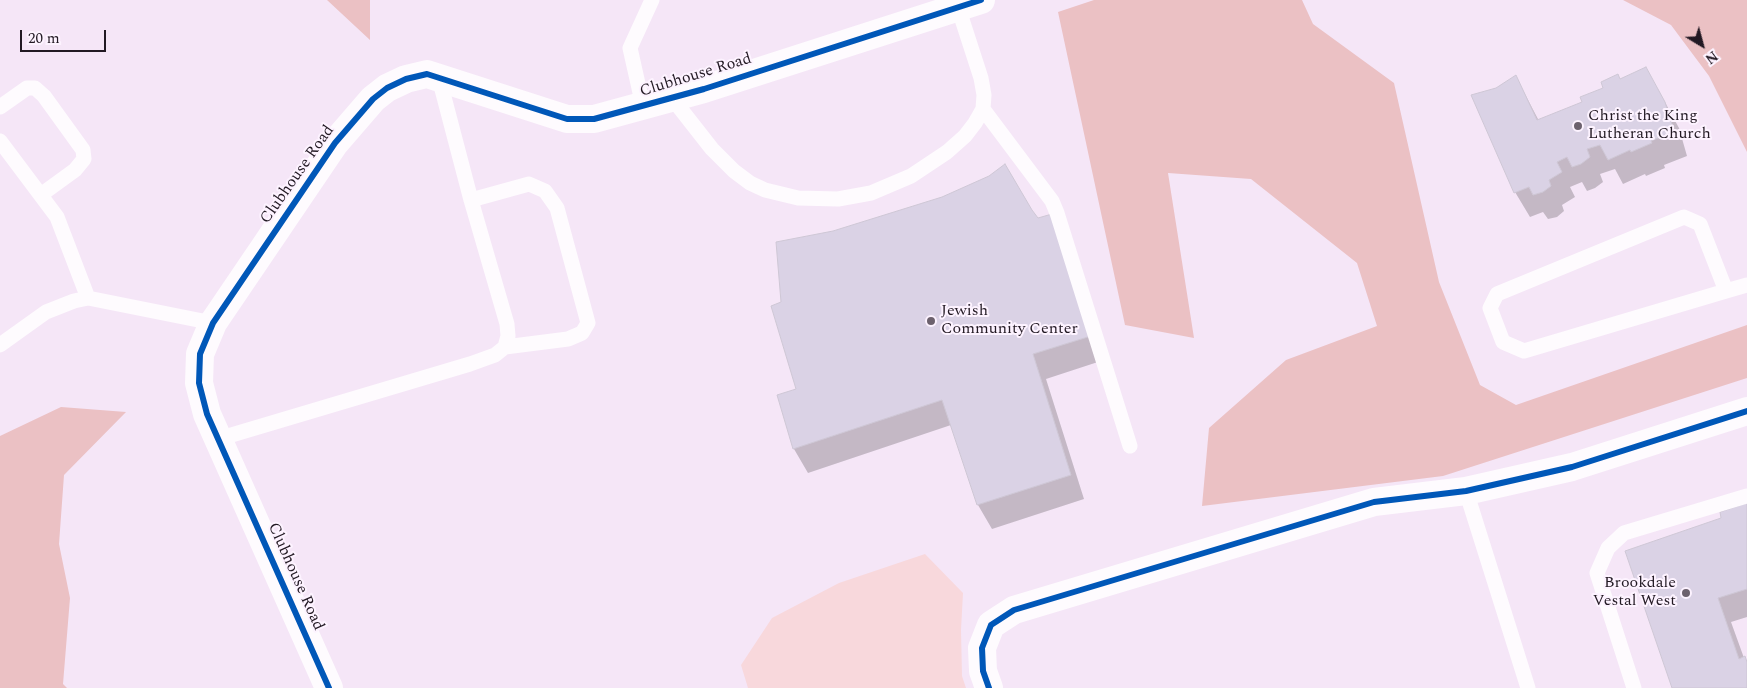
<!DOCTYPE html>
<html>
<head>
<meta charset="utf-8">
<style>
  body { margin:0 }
  #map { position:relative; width:1747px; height:688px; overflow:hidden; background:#f5e6f7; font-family:Spectral,serif }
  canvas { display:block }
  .north { position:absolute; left:1677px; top:20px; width:50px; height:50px; -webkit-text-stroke:4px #fdf3ff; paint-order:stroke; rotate:143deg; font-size:14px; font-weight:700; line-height:20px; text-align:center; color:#221923 }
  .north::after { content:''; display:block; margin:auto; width:18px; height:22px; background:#221923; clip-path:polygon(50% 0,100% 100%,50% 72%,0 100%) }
  .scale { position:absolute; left:20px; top:30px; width:86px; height:22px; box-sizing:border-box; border:2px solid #221923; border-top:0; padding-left:6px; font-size:15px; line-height:18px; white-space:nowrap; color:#221923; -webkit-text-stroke:4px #fdf3ff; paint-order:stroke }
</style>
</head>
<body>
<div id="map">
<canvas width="1747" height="688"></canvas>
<div class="north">N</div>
<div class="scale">20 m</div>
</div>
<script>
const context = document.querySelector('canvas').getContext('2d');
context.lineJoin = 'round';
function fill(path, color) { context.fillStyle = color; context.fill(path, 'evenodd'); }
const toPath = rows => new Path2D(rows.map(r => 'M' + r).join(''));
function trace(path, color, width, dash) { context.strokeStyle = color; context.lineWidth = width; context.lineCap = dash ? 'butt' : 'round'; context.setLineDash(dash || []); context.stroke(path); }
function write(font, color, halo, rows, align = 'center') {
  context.font = font + ' Spectral,serif'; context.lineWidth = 4; context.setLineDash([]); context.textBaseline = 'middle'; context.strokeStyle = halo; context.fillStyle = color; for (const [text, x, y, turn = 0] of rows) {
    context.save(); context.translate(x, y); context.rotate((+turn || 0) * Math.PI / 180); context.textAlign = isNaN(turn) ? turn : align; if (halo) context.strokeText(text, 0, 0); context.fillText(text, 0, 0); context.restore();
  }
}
const green = toPath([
  [925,554,963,593,961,630,962,676,966,688,748,688,741,665,772,618,839,583]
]);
const forest = toPath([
  [327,0,370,0,370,40],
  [1094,0,1302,0,1313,24,1394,83,1439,282,1480,385,1516,405,1747,325,1747,378,1443,476,1202,506,1209,428,1286,360,1377,326,1357,263,1251,179,1168,173,1194,338,1125,325,1058,12],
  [1623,0,1747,0,1747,152,1709,76,1671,25],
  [61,407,126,412,64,475,59,544,70,598,63,684,67,688,0,688,0,436]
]);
const shadow = toPath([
  [1516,77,1539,121,1584,103,1620,80,1660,93,1679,128,1687,156,1664,165,1665,168,1646,176,1645,174,1623,184,1615,169,1600,174,1603,182,1595,188,1587,191,1582,182,1570,187,1575,197,1562,205,1564,211,1557,217,1548,219,1543,212,1530,217,1515,192,1472,96,1496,89],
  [989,177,1104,360,1046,379,1084,499,992,529,978,505,951,425,808,473,794,449,778,396,797,390,783,303,834,232,942,198],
  [1747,504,1747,617,1731,622,1744,658,1747,662,1747,688,1673,688,1723,519]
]);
const building = toPath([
  [1646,67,1665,102,1674,131,1651,141,1652,143,1631,152,1630,150,1608,160,1600,145,1587,149,1590,157,1581,164,1572,167,1567,157,1557,162,1562,172,1549,180,1551,186,1543,192,1533,195,1529,187,1514,193,1471,95,1496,88,1516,75,1537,120,1582,102,1580,97,1603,88,1601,82,1618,74,1620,79,1646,67],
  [1005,164,1032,210,1038,218,1052,214,1091,336,1033,354,1071,475,977,505,942,400,793,449,777,395,796,389,771,306,781,302,776,242,833,231,942,197,989,176,1005,164],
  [1747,503,1747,589,1718,598,1739,659,1745,656,1747,662,1747,688,1672,688,1625,551,1721,518,1720,512,1747,503]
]);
const lane = toPath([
  [672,98,712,149,734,171,750,183,765,190,798,198,838,199,871,193,911,176,947,152,965,136,975,123,983,109,984,95,981,78,958,7],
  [643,106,630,48,652,0],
  [0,107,27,88,35,88,44,96,83,150,84,159,75,170,42,194],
  [983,109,1052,201,1057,213,1130,446],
  [0,141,57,217,88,298],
  [471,200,529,184,545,191,557,208,588,323,582,333,568,339,505,347],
  [1726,291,1700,224,1684,217,1497,294,1490,308,1503,342,1524,351,1726,291,1747,285],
  [0,345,46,312,74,301,88,298,213,323],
  [218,439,470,364,495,355,505,347,508,336,507,324,471,200,439,78],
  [1466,491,1528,688],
  [1634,688,1597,573,1608,548,1624,533,1747,496]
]);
const street = toPath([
  [329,688,207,414,199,383,200,354,213,323,335,143,373,99,387,88,406,79,427,74,567,119,594,119,704,89,981,0],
  [989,688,983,671,982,648,991,625,1014,610,1374,502,1466,491,1572,467,1747,411]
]);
const cycleway = toPath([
  [329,688,207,414,199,383,200,354,213,323,335,143,373,99,387,88,406,79,427,74,567,119,594,119,704,89,981,0],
  [989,688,983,671,982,648,991,625,1014,610,1374,502,1466,491,1572,467,1747,411]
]);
const markers = [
  [1578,126,5,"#6c616d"],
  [931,321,5,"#6c616d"],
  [1686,593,5,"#6c616d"]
];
const streetNames = [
  ["Clubhouse Road",696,76,-17],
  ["Clubhouse Road",298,175,-55],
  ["Clubhouse Road",295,577,66]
];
const poiNames = [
  ["Christ the King",1588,117],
  ["Lutheran Church",1588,135],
  ["Jewish",941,312],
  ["Community Center",941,330],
  ["Brookdale",1676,584,"right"],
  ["Vestal West",1676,602,"right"]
];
fill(green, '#f8d8dc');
fill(forest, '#ebc1c4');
fill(shadow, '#0003');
fill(building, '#dad2e5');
trace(building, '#cec7d5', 1);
trace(lane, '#fefbfe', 15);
trace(street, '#fefbfe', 28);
trace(cycleway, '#0057b8', 6);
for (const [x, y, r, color] of markers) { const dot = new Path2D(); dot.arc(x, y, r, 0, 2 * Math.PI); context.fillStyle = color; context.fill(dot); trace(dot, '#fdf3ff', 2); }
write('16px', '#221923', '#fdf3ff', streetNames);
write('16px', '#221923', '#fdf3ff', poiNames, 'left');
</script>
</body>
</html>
